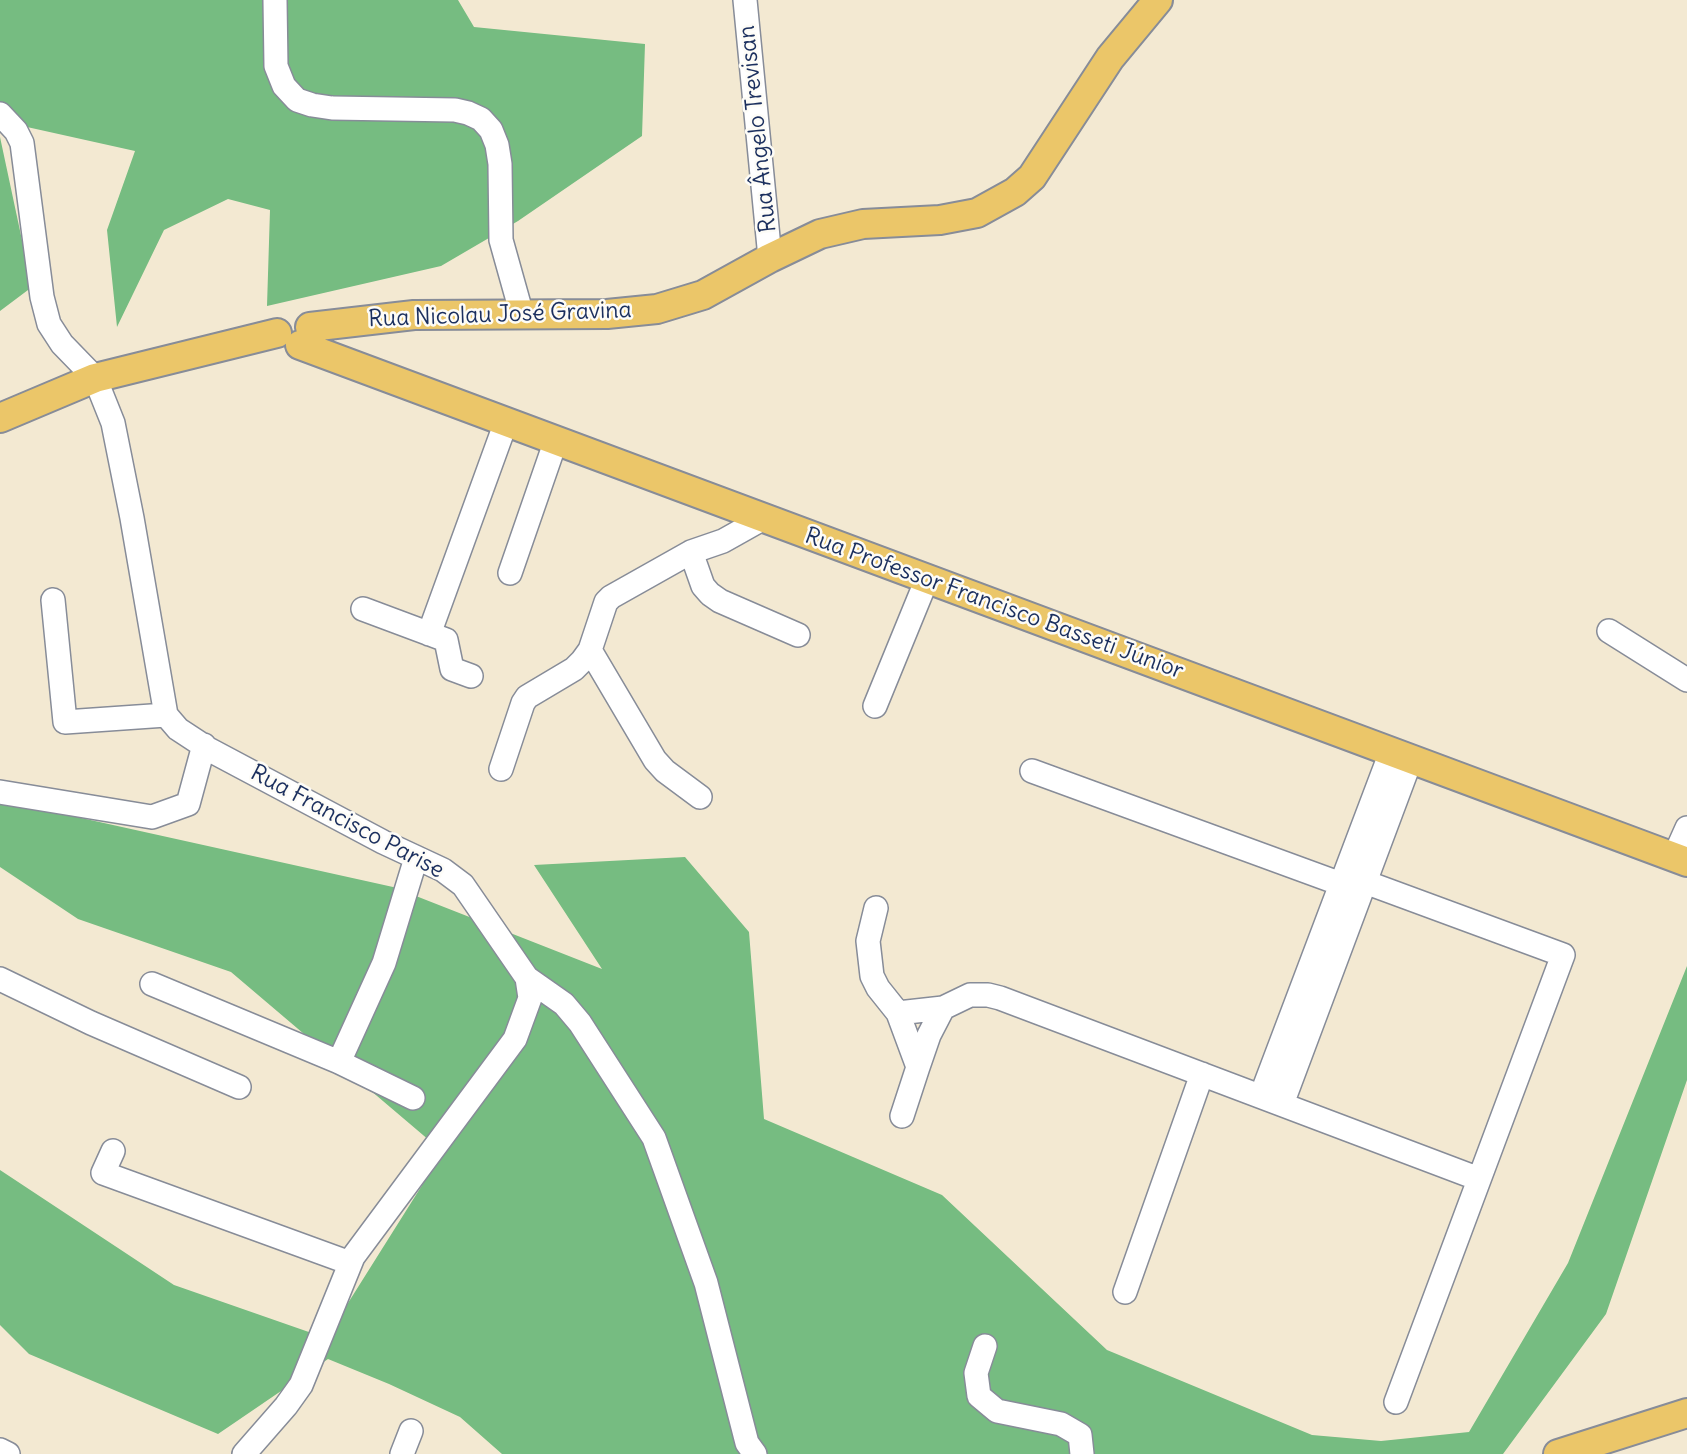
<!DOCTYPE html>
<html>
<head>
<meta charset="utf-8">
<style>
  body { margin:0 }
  canvas { display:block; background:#f3e9d2 }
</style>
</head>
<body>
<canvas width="1687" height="1454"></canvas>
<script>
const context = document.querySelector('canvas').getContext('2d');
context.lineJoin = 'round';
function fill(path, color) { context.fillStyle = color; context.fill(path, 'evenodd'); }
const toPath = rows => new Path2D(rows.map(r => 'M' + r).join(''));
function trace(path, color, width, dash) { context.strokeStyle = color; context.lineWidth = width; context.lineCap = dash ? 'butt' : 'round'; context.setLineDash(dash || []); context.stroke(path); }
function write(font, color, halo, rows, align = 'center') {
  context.font = font + ' Delius,sans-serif'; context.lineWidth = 5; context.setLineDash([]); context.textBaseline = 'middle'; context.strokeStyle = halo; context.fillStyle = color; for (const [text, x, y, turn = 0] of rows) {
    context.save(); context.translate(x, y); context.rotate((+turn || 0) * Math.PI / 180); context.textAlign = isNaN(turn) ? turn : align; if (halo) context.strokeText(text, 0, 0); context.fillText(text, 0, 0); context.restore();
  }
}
const forest = toPath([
  [0,0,458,0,474,27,645,44,642,136,518,221,441,266,267,306,270,210,228,199,164,230,117,327,107,230,135,151,0,121],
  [0,137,32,287,0,311],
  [0,800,393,887,602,969,534,865,685,857,749,932,764,1119,942,1195,1107,1350,1312,1435,1381,1441,1469,1432,1568,1263,1687,966,1687,1080,1606,1314,1503,1454,502,1454,460,1417,389,1384,328,1359,218,1434,29,1354,0,1325,0,1170,174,1285,326,1338,443,1152,231,972,78,919,0,867]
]);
const minor = toPath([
  [275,0,276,66,284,86,297,100,312,105,332,108,455,110,468,113,481,119,491,130,497,145,500,164,501,240,522,315],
  [745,0,770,258],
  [0,114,16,131,22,143,42,297,49,324,62,344,95,378,113,423,132,518,166,715,178,729,210,750,383,842,443,870,463,885,527,978,530,998,515,1039,353,1257,301,1385,286,1406,244,1454],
  [691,552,703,586,710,594,720,601,798,635],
  [510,573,556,440],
  [53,600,65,722,166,715],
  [363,609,446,640,452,669,471,676],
  [1609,631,1687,680],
  [429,634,506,422],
  [590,650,655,760,665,771,700,797],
  [875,706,927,579],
  [501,769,523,703,527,697,574,669,582,661,590,650,606,602,611,597,691,552,723,541,764,518],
  [1032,771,1341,884,1365,882,1563,955,1396,1402],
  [0,792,152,817,188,804,204,745],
  [1674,857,1687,828],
  [876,908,868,941,872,976,878,988,898,1013,918,1067,902,1116],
  [527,978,564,1004,580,1023,654,1138,706,1283,747,1443,755,1454],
  [0,979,91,1023,239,1087],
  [152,984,339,1062,413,1098],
  [898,1013,943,1008,970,995,988,995,1000,998,1479,1179],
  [339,1062,384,963,416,858],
  [918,1067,929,1035,943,1008],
  [1261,1096,1391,752],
  [1282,1104,1411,759],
  [113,1151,103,1173,350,1263],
  [1125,1292,1202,1074],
  [985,1346,976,1373,979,1396,997,1411,1061,1424,1080,1435,1082,1454],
  [0,1450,8,1454],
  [402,1454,411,1431]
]);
const major = toPath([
  [310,327,414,315,607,314,657,309,703,295,770,258,820,234,863,224,940,220,977,213,1015,192,1032,177,1110,58,1158,0],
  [300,345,1687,862],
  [0,418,95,378,277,333],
  [1558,1454,1687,1413]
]);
const streetNames = [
  ["Rua Ângelo Trevisan",758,129,-96],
  ["Rua Nicolau José Gravina",500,315,-2],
  ["Rua Professor Francisco Basseti Júnior",994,604,20],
  ["Rua Francisco Parise",347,822,28]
];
fill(forest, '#76bc81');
trace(minor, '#878c98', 26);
trace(major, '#878c98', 32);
trace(minor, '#fff', 23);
trace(major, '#ebc669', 28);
write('23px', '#1b2f5e', '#fdfcf7', streetNames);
</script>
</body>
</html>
